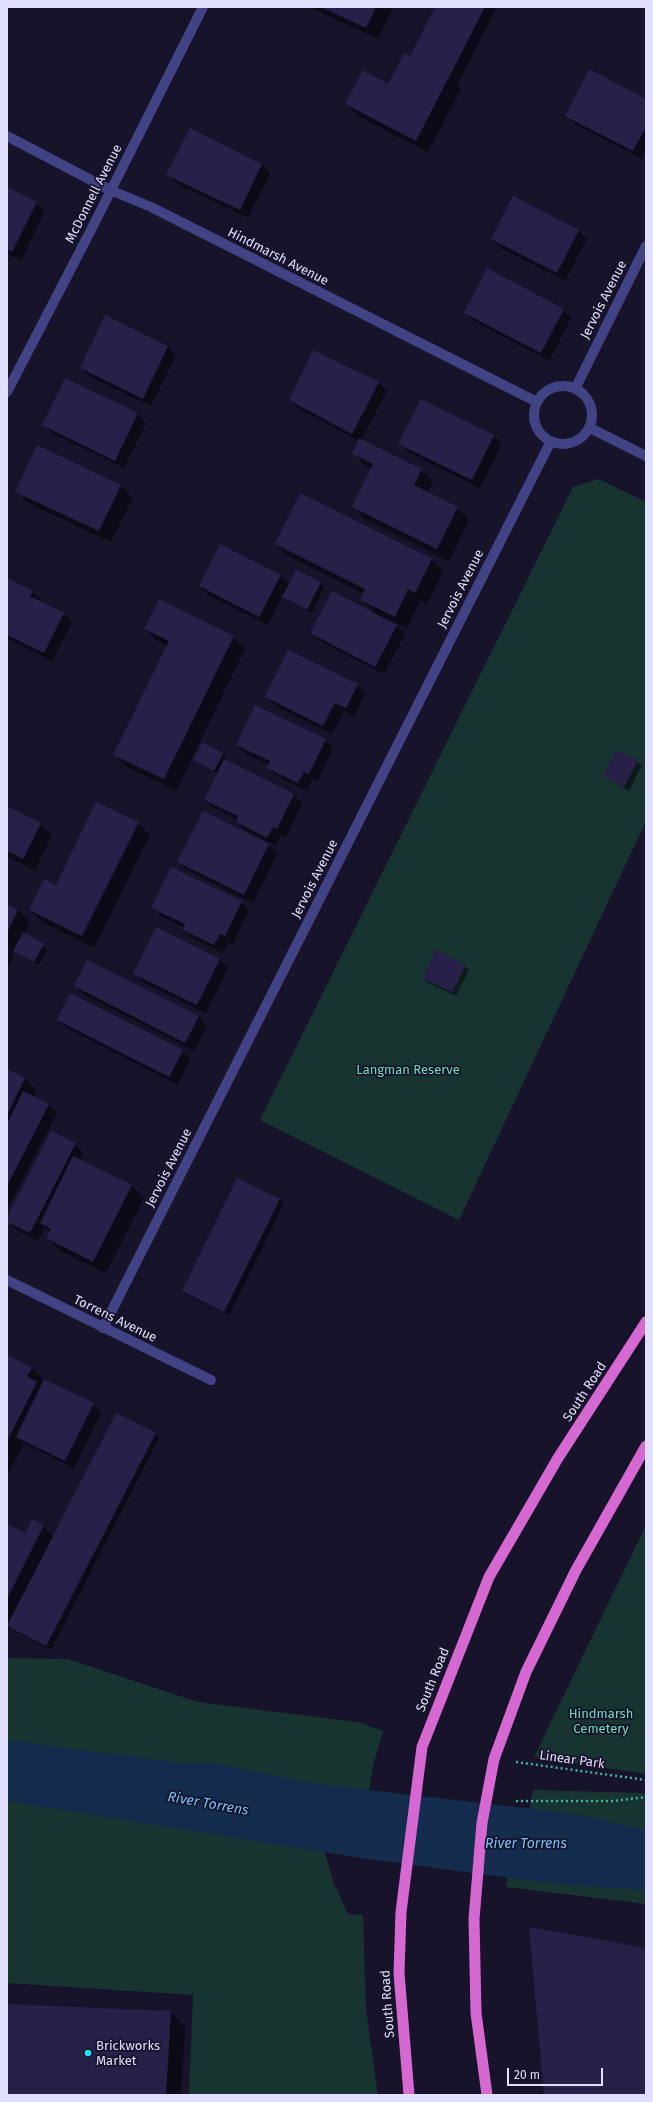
<!DOCTYPE html>
<html>
<head>
<meta charset="utf-8">
<style>
  body { margin:0 }
  #map { position:relative; width:653px; height:2102px; overflow:hidden; background:#16132a; font-family:"Fira Sans",sans-serif }
  canvas { display:block }
  .frame { position:absolute; inset:0; border:8px solid #e0dffd; pointer-events:none }
  .scale { position:absolute; left:507px; top:2068px; width:96px; height:18px; box-sizing:border-box; border:2px solid #e0dffd; border-top:0; padding-left:5px; font-size:12px; line-height:14px; white-space:nowrap; color:#e0dffd; -webkit-text-stroke:3px #16132a; paint-order:stroke }
</style>
</head>
<body>
<div id="map">
<canvas width="653" height="2102"></canvas>
<div class="frame"></div>
<div class="scale">20 m</div>
</div>
<script>
const context = document.querySelector('canvas').getContext('2d');
context.lineJoin = 'round';
function fill(path, color) { context.fillStyle = color; context.fill(path, 'evenodd'); }
const toPath = rows => new Path2D(rows.map(r => 'M' + r).join(''));
function trace(path, color, width, dash) { context.strokeStyle = color; context.lineWidth = width; context.lineCap = dash ? 'butt' : 'round'; context.setLineDash(dash || []); context.stroke(path); }
function write(font, color, halo, rows, align = 'center') {
  context.font = font + ' "Fira Sans",sans-serif'; context.lineWidth = 3.5; context.setLineDash([]); context.textBaseline = 'middle'; context.strokeStyle = halo; context.fillStyle = color; for (const [text, x, y, turn = 0] of rows) {
    context.save(); context.translate(x, y); context.rotate((+turn || 0) * Math.PI / 180); context.textAlign = isNaN(turn) ? turn : align; if (halo) context.strokeText(text, 0, 0); context.fillText(text, 0, 0); context.restore();
  }
}
const green = toPath([
  [599,479,646,502,646,821,459,1220,260,1120,573,487],
  [646,1525,646,1774,534,1757],
  [7,1658,68,1659,198,1702,357,1722,383,1731,373,1766,363,1825,322,1842,333,1881,348,1914,363,1915,366,2009,378,2095,189,2095,193,1995,7,1983],
  [533,1790,646,1793,646,1904,506,1887,510,1854,521,1849]
]);
const water = toPath([
  [7,1740,180,1763,220,1764,308,1783,576,1814,646,1830,646,1890,557,1884,368,1859,7,1801]
]);
const shadow = toPath([
  [310,7,390,7,392,9,378,39],
  [436,7,497,7,457,85,461,89,428,152,358,116,346,104,389,85,411,57],
  [646,100,646,151,642,159,575,124,566,115],
  [190,129,262,164,270,173,248,218,176,183,168,175],
  [7,188,36,203,45,211,21,260,7,253],
  [514,198,579,231,587,239,565,281,501,248,492,239],
  [563,310,571,318,549,361,474,321,465,313],
  [168,346,176,355,151,406,89,376,81,368],
  [65,379,138,414,146,423,124,468,52,433,43,424],
  [379,383,387,391,361,440,421,470,433,482,428,493,457,508,469,520,449,561,365,519,353,507,372,469,365,465,353,453,359,441,298,408,290,400],
  [494,436,502,444,480,488,408,452,400,444],
  [37,446,121,486,133,498,111,542,28,503,16,491],
  [276,544,431,560,443,572,427,604,420,600,407,628,381,616,381,617,397,626,405,634,384,674,320,641,312,633,376,614,361,600,364,594,288,556],
  [280,575,290,585,320,583,324,587,312,613,288,601,282,596,268,625,208,595,200,586],
  [7,579,32,592,41,600,40,602,63,614,72,622,52,661,7,638],
  [145,629,233,637,245,649,176,791,127,767,115,755,168,646,157,641],
  [357,685,365,694,354,716,344,711,332,734,274,705,266,696],
  [325,740,333,748,317,782,312,780,307,791,276,776,268,767,269,765,245,753,237,745],
  [617,751,642,765,629,791,604,776],
  [222,754,227,758,225,761,294,795,302,803,286,837,281,835,276,846,245,830,237,822,238,820,214,808,205,800,218,774,194,760],
  [7,807,40,824,52,836,35,870,7,856],
  [203,812,269,845,277,854,253,903,187,870,178,862],
  [138,823,150,835,94,948,42,922,30,910,56,886],
  [241,902,249,910,233,944,228,942,223,953,192,938,184,930,185,928,161,916,152,907],
  [7,905,18,910,30,922,24,934,47,949,39,965,15,951,7,969],
  [157,928,220,960,228,968,206,1013,143,982,135,974],
  [87,961,199,1017,207,1026,194,1051,83,994,75,986],
  [465,966,469,970,456,996,427,982,423,977],
  [58,1020,182,1051,190,1059,178,1085,67,1028],
  [7,1070,25,1079,37,1091,33,1098,48,1105,57,1113,7,1210],
  [75,1144,83,1152,80,1160,132,1186,144,1198,106,1273,59,1250,47,1238,50,1232,45,1227,38,1241,15,1229,7,1221],
  [238,1180,280,1200,284,1204,229,1315,187,1295,183,1291],
  [7,1356,31,1368,44,1381,93,1404,101,1413,74,1468,24,1443,7,1476],
  [155,1434,159,1438,51,1650,10,1628,7,1632,7,1525,25,1534,43,1526,54,1537],
  [7,2005,170,2012,185,2027,181,2095,7,2095]
]);
const building = toPath([
  [321,7,376,7,366,28],
  [435,7,485,7,416,141,345,104,363,70,388,84,404,53,410,56],
  [589,69,646,99,646,127,633,151,565,116],
  [190,128,262,164,240,210,166,175],
  [7,187,37,202,12,252,7,249],
  [513,196,579,230,557,273,491,239],
  [487,268,564,309,541,353,464,313],
  [105,315,168,346,143,399,80,368],
  [313,350,379,382,352,434,289,400],
  [65,378,138,413,115,461,42,425],
  [421,399,494,435,472,480,398,444],
  [359,438,422,469,414,485,458,507,437,549,352,507,373,464,352,454],
  [37,445,121,485,99,531,15,492],
  [300,493,432,559,415,593,408,589,395,617,360,600,365,589,275,544],
  [220,544,281,575,259,617,199,586],
  [296,570,321,582,307,610,282,597],
  [7,578,33,591,30,596,64,613,44,653,7,635],
  [332,591,397,625,375,667,310,633],
  [159,599,234,636,164,779,113,755,169,641,144,629],
  [288,650,358,684,346,708,335,703,323,726,265,697],
  [255,705,326,739,309,774,304,772,298,783,267,768,270,761,236,745],
  [203,742,223,753,214,771,193,760],
  [616,750,638,760,624,787,603,776],
  [224,759,294,794,277,829,273,827,267,838,236,822,238,816,204,800],
  [96,802,139,822,82,936,29,910,44,879,56,885],
  [7,806,41,823,23,859,7,851],
  [203,811,269,844,244,895,177,862],
  [171,867,242,901,225,936,220,934,214,945,183,930,185,924,151,908],
  [7,904,18,910,7,933],
  [156,927,220,959,197,1005,133,974],
  [23,932,44,944,34,962,13,951],
  [436,950,466,965,452,992,422,978],
  [87,960,199,1016,185,1043,74,986],
  [70,993,183,1050,169,1077,57,1020],
  [7,1069,25,1078,7,1115],
  [23,1091,49,1104,7,1186,7,1124],
  [51,1131,76,1143,30,1233,7,1222,7,1217],
  [73,1156,132,1185,93,1262,46,1238,51,1229,40,1223],
  [237,1178,280,1199,224,1312,182,1291],
  [7,1355,32,1368,27,1376,37,1382,7,1441],
  [44,1379,94,1403,65,1461,16,1437],
  [116,1413,156,1433,46,1646,7,1626],
  [32,1519,44,1525,7,1599,7,1524,25,1533],
  [529,1927,646,1948,646,2095,544,2095],
  [7,2004,171,2011,166,2095,7,2095]
]);
const path = toPath([
  [516,1762,646,1780],
  [516,1801,613,1801,646,1797]
]);
const minor = toPath([
  [7,136,110,190,151,207,537,402],
  '534 415a29 29 0 1 1 58 0a29 29 0 1 1-58 0Z',
  [575,389,646,246],
  [7,392,91,230,203,7],
  [590,428,646,456],
  [7,1280,211,1380],
  [103,1328,551,441]
]);
const trunk = toPath([
  [409,2095,399,1973,401,1912,422,1747,489,1577,558,1458,646,1322],
  [487,2095,476,2013,474,1919,482,1823,494,1759,526,1672,576,1570,646,1446]
]);
const markers = [
  [88,2053,4,"#1ae4ee"]
];
const streetNames = [
  ["McDonnell Avenue",94,194,-63],
  ["Hindmarsh Avenue",278,257,27],
  ["Jervois Avenue",604,300,-63],
  ["Jervois Avenue",461,589,-63],
  ["Jervois Avenue",315,879,-63],
  ["Jervois Avenue",169,1168,-63],
  ["Torrens Avenue",115,1319,26],
  ["South Road",585,1392,-57],
  ["South Road",433,1680,-68],
  ["Linear Park",572,1760,8],
  ["South Road",388,2004,-94]
];
const parkNames = [
  ["Langman Reserve",408,1070],
  ["Hindmarsh",601,1714],
  ["Cemetery",601,1729]
];
const poiNames = [
  ["Brickworks",96,2046],
  ["Market",96,2061]
];
const waterNames = [
  ["River Torrens",208,1804,10],
  ["River Torrens",526,1844]
];
fill(green, '#173431');
fill(water, '#142d4e');
fill(shadow, '#0007');
fill(building, '#27214a');
trace(path, '#3bb5a6', 2.5, [2, 3]);
trace(minor, '#424385', 10);
trace(trunk, '#d668d2', 11);
for (const [x, y, r, color] of markers) { const dot = new Path2D(); dot.arc(x, y, r, 0, 2 * Math.PI); context.fillStyle = color; context.fill(dot); trace(dot, '#16132a', 1.5); }
write('13px', '#e0dffd', '#16132a', streetNames);
write('13px', '#6fd9b8', '#16132a', parkNames);
write('13px', '#e0dffd', '#16132a', poiNames, 'left');
write('italic 14px', '#75c1f5', '#16132a', waterNames);
</script>
</body>
</html>
